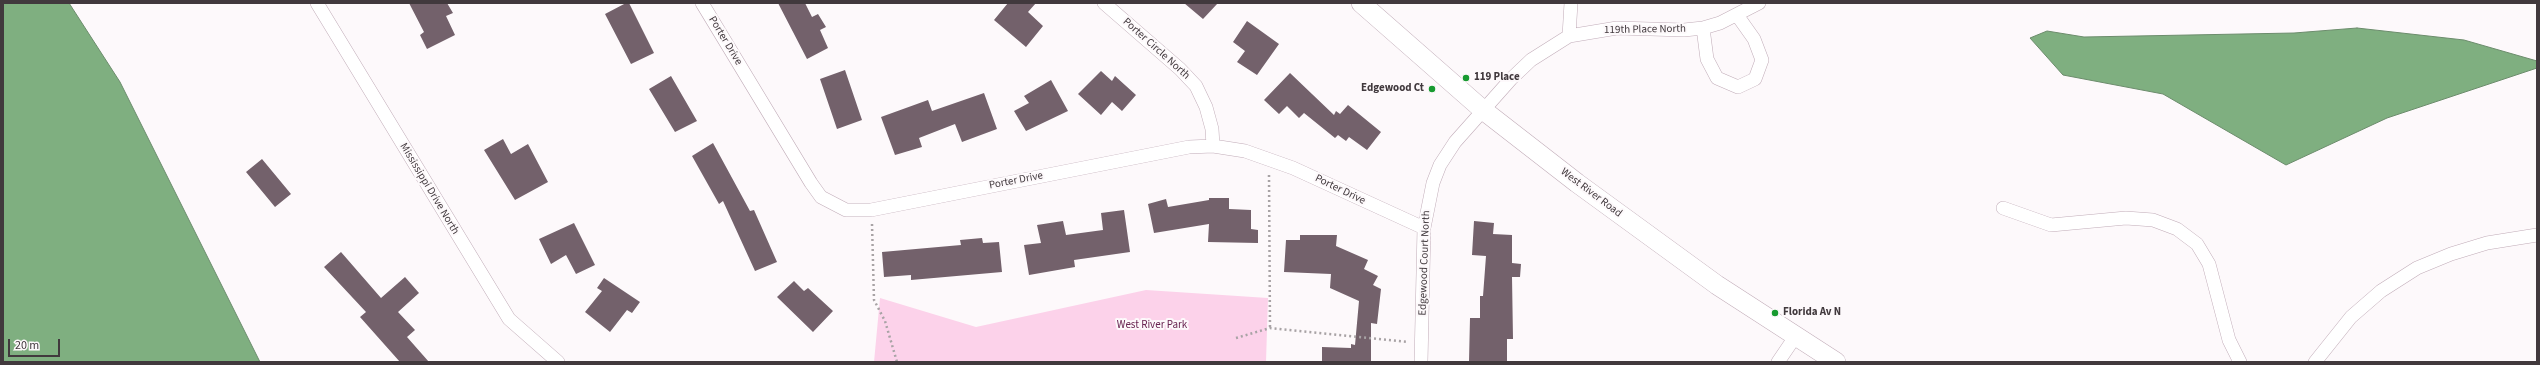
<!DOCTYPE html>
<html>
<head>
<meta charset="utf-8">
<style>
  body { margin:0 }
  #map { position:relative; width:2540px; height:365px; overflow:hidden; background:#fdf9fb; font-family:"Source Sans 3",sans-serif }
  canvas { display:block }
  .frame { position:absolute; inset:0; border:4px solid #41393d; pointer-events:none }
  .scale { position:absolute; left:8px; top:339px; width:52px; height:18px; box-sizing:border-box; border:2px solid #41393d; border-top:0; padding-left:5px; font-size:12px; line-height:14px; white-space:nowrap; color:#41393d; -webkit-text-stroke:3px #fdf9fb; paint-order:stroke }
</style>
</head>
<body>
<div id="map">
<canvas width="2540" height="365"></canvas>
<div class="frame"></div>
<div class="scale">20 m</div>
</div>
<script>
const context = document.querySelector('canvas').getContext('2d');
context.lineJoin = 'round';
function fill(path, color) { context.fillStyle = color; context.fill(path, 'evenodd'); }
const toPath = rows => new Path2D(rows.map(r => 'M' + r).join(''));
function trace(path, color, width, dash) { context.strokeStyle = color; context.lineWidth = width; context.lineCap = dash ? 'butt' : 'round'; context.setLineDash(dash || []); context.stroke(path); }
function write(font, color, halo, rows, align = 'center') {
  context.font = font + ' "Source Sans 3",sans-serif'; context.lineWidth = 4; context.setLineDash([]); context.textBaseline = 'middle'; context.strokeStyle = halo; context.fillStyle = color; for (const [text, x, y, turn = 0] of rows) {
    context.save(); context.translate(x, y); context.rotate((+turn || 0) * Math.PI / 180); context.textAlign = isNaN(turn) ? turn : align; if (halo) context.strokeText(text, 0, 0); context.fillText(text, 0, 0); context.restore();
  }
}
const green = toPath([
  [1146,290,1268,298,1266,362,874,362,880,298,976,327]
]);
const water = toPath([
  [3,3,69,3,120,82,260,362,3,362,3,3],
  [2357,28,2464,40,2537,61,2537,68,2387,118,2286,165,2163,94,2063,75,2030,38,2047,31,2084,37,2294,33,2357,28]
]);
const building = toPath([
  [409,3,447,3,453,13,446,16,455,35,427,49,420,35,424,32],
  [626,3,629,3,654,53,631,64,605,14],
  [778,3,805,3,812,17,818,14,826,27,820,30,828,48,807,59],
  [1008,3,1036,3,1028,12,1043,26,1026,47,994,20],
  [1184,3,1218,3,1203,19],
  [1247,21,1279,44,1257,75,1237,62,1245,51,1233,42],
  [845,70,862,120,837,129,820,79],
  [1101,71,1112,81,1115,76,1136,95,1122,111,1112,102,1101,115,1078,94],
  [1290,73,1334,115,1336,111,1340,114,1348,105,1381,132,1367,150,1349,137,1346,141,1338,135,1335,138,1304,113,1299,118,1287,106,1279,114,1264,100],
  [671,76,697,121,675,132,649,89],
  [1051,80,1068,111,1026,131,1014,111,1029,103,1024,96],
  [984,93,997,129,962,142,955,124,919,138,922,147,895,155,881,117,928,100,932,111],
  [503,139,511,154,528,144,548,182,515,200,484,150],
  [713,143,750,211,754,210,777,262,755,271,723,201,719,204,692,156],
  [262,159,291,194,275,207,246,172],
  [1209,198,1229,198,1229,209,1251,210,1251,229,1258,230,1258,243,1208,242,1209,224,1154,233,1148,204,1166,199,1168,207,1209,200],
  [1124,210,1130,252,1074,260,1075,267,1029,275,1024,245,1041,243,1037,225,1063,221,1066,235,1103,230,1101,213],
  [1474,221,1494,223,1493,234,1512,235,1512,263,1521,264,1520,277,1512,277,1513,339,1507,339,1507,362,1469,362,1470,318,1480,318,1480,296,1483,296,1486,256,1472,255],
  [574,223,595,265,576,274,566,255,551,264,539,239],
  [1300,235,1337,235,1336,246,1368,260,1364,269,1378,276,1373,285,1381,289,1377,324,1371,323,1371,362,1322,362,1322,347,1351,348,1351,344,1355,345,1359,301,1330,288,1331,274,1284,272,1286,240,1300,240],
  [982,238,983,243,999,242,1002,272,911,280,911,275,884,277,882,252,961,245,960,240],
  [341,252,381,298,405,277,419,293,398,312,415,330,407,337,429,362,400,362,360,317,366,312,324,267],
  [604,278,640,302,632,313,627,310,610,332,585,312,602,291,597,288],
  [794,281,804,291,808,288,833,311,813,332,777,297]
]);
const path = toPath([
  [1269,175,1270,328],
  [872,224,874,300,885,321,897,362],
  [1236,338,1270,328,1408,342]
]);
const street = toPath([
  [317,3,509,319,558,362],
  [702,3,811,183,821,197,846,210,871,210,1189,147,1213,146,1245,151,1293,168,1424,228],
  [1104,3,1180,69,1196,86,1206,107,1212,129,1213,146],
  [1703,28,1707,59,1717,78,1738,87,1755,79,1762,60,1754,39,1737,15],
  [1569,36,1571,3],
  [2003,208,2051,225,2126,218,2153,220,2177,229,2197,244,2209,264,2229,340,2240,362],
  [1421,362,1424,228,1433,183,1440,165,1455,142,1511,79,1531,60,1569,36,1617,28,1684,30,1703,28,1720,23,1759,3],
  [1778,362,1795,337],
  [2315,362,2351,317,2381,291,2417,268,2451,254,2487,243,2537,235]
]);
const secondary = toPath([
  [1361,3,1483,110,1577,183,1717,285,1836,362]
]);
const markers = [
  [1466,78,4,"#179a30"],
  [1432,89,4,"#179a30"],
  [1775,313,4,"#179a30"]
];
const streetNames = [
  ["119th Place North",1645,30,-1],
  ["Porter Drive",725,41,59],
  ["Porter Circle North",1156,49,42],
  ["Porter Drive",1016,181,-11],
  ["Mississippi Drive North",429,189,59],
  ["Porter Drive",1340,190,26],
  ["West River Road",1591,193,37],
  ["Edgewood Court North",1425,263,-88]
];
const poiNames = [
  ["119 Place",1474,78],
  ["Edgewood Ct",1424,89,"right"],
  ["Florida Av N",1783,313]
];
const parkNames = [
  ["West River Park",1152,326]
];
fill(green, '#fcd2ea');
fill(water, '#7faf80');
trace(water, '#6c8c6c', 1);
fill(building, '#73616b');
trace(street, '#c1acb8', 14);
trace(secondary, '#c1acb8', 20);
trace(path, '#a8a3a5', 2.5, [2, 3]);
trace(street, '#fff', 13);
trace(secondary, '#fff', 19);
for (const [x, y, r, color] of markers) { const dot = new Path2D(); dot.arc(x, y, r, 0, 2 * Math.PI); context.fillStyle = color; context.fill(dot); trace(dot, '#fdf9fb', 1.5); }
write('11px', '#41393d', '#fdf9fb', streetNames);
write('bold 11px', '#41393d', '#fdf9fb', poiNames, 'left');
write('11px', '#692451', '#fdf9fb', parkNames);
</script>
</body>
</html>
